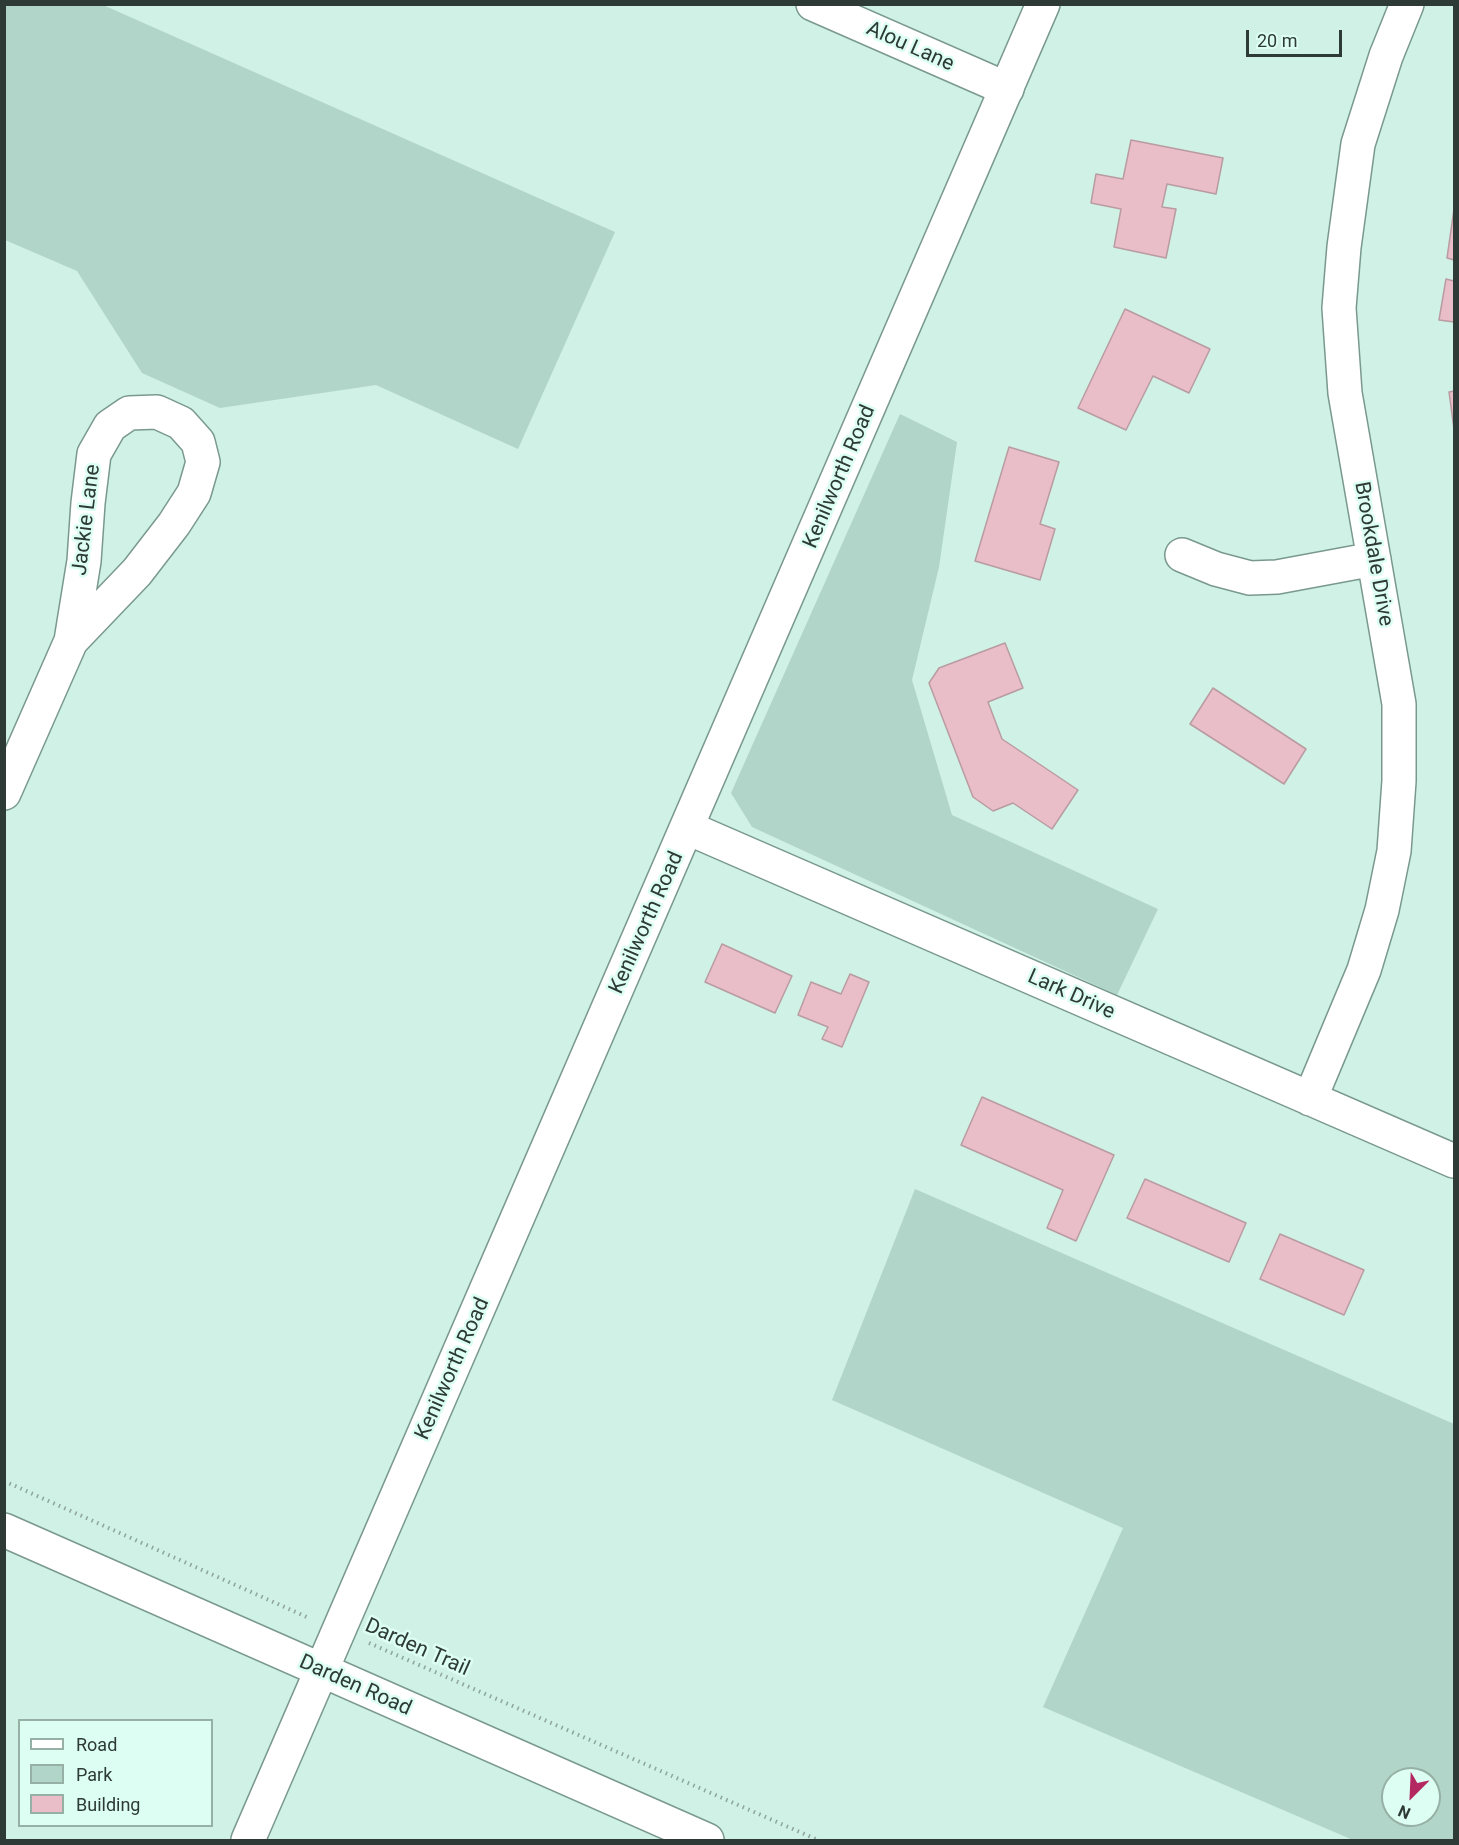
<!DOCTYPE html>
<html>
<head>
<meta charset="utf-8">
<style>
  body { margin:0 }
  #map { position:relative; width:1459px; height:1845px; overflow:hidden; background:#d0f1e5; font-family:Roboto,sans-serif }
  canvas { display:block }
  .frame { position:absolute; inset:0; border:6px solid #2d3a35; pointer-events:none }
  .legend { position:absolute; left:18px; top:1719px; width:195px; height:108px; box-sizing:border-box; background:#ddfef2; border:2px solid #97b0a6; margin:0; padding:8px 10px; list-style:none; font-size:18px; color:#2d3a35 }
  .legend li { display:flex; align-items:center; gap:12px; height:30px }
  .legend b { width:30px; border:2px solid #97b0a6 }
  .north { position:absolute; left:1381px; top:1767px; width:60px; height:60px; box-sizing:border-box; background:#ddfef2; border:2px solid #97b0a6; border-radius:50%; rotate:204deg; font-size:16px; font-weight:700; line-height:24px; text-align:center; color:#2d3a35 }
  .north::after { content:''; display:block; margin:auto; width:21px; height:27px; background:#b42862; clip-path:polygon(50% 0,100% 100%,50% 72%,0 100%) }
  .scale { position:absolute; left:1246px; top:30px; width:96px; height:27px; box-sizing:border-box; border:3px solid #2d3a35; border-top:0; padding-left:8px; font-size:18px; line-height:21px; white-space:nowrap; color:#2d3a35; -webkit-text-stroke:4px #ddfef2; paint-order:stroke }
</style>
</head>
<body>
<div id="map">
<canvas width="1459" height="1845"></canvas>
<div class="frame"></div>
<ul class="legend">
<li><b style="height:8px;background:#fff"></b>Road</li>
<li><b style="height:16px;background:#b1d5c8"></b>Park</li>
<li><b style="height:16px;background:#e9bec9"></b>Building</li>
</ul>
<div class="north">N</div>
<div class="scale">20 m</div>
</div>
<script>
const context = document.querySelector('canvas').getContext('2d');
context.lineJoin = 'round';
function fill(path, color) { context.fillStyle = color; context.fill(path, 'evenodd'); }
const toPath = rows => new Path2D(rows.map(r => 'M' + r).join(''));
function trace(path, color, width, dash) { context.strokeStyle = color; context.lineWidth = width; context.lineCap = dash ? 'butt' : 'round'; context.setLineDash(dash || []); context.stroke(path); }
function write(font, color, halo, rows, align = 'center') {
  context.font = font + ' Roboto,sans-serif'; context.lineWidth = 5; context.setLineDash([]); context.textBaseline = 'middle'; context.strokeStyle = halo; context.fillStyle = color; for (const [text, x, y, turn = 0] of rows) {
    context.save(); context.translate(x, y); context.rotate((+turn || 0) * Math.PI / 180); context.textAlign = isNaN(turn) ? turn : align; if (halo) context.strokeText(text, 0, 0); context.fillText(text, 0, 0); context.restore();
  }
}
const green = toPath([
  [4,5,103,5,615,232,518,449,376,385,220,408,142,373,77,271,5,240],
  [900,414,957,442,939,567,912,680,952,815,1158,909,1117,995,752,827,731,793],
  [915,1189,1454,1424,1454,1840,1353,1840,1043,1707,1123,1528,832,1400],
  [1393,1779,1429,1779,1429,1815,1393,1815]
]);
const building = toPath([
  [1131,140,1223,158,1216,194,1167,184,1162,207,1176,209,1166,258,1114,247,1121,209,1091,203,1096,174,1123,179,1131,140],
  [1454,209,1454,260,1447,258,1454,209],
  [1446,279,1454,281,1454,322,1439,320,1446,279],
  [1125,309,1210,349,1189,393,1153,376,1126,430,1078,408,1125,309],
  [1454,391,1454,429,1449,392,1454,391],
  [1009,447,1059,462,1040,524,1055,529,1040,580,975,561,1009,447],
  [1005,643,1023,688,988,702,1002,739,1078,790,1052,829,1013,803,993,811,973,797,929,683,939,668,1005,643],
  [1213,688,1306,749,1284,784,1190,724,1213,688],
  [722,944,792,976,775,1013,705,982,722,944],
  [850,974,869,982,842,1047,822,1039,828,1027,798,1015,811,982,841,994,850,974],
  [982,1097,1114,1155,1076,1241,1047,1228,1063,1190,961,1145,982,1097],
  [1145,1179,1246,1223,1229,1262,1127,1218,1145,1179],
  [1280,1234,1364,1270,1344,1315,1260,1279,1280,1234]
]);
const path = toPath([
  [4,1481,309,1618],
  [369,1643,818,1840]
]);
const minor = toPath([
  [813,4,1007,89],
  [1182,555,1216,569,1250,578,1277,577,1374,559],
  [4,793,71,641,84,561,88,503,94,454,110,426,129,413,157,412,181,423,198,442,203,462,194,493,174,524,137,572,71,641],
  [688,828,1454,1161],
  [1310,1099,1364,970,1382,910,1394,851,1399,781,1399,704,1345,393,1339,308,1344,247,1358,144,1386,56,1407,4]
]);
const tertiary = toPath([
  [4,1530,707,1840],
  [248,1840,1043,4]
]);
const streetNames = [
  ["Alou Lane",910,47,24],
  ["Kenilworth Road",840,477,-67],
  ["Jackie Lane",87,520,-83],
  ["Brookdale Drive",1373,554,80],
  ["Kenilworth Road",647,923,-66],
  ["Lark Drive",1071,995,24],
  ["Kenilworth Road",453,1369,-66],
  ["Darden Trail",417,1648,24],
  ["Darden Road",355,1686,24]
];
fill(green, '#b1d5c8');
fill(building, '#e9bec9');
trace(building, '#b99ba2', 1.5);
trace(minor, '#7a998e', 36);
trace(tertiary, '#7a998e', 36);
trace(path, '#8da59c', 4, [1.5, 4.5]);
trace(minor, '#fff', 33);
trace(tertiary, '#fff', 33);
write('21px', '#2d3a35', '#ddfef2', streetNames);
</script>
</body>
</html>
